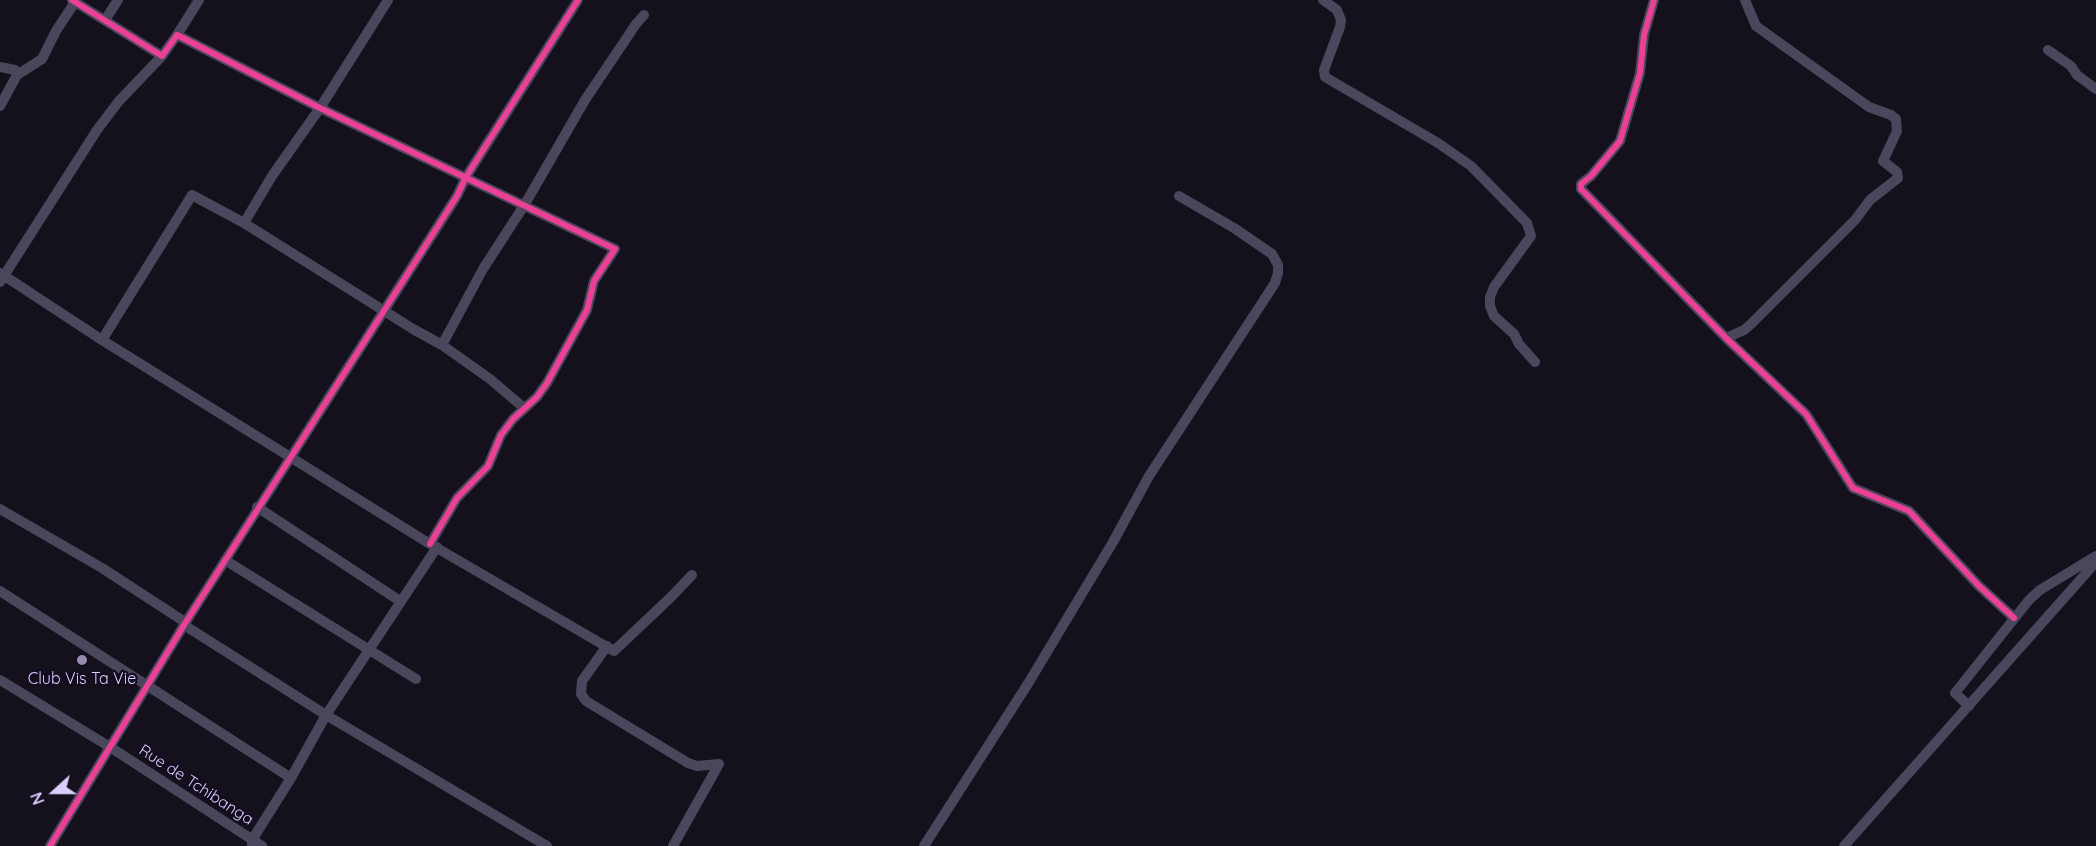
<!DOCTYPE html>
<html>
<head>
<meta charset="utf-8">
<style>
  body { margin:0 }
  #map { position:relative; width:2096px; height:846px; overflow:hidden; background:#14111c; font-family:Quicksand,sans-serif }
  canvas { display:block }
  .north { position:absolute; left:24px; top:762px; width:60px; height:60px; -webkit-text-stroke:4px #130d20; paint-order:stroke; rotate:249deg; font-size:16px; font-weight:700; line-height:24px; text-align:center; color:#dacefd }
  .north::after { content:''; display:block; margin:auto; width:21px; height:27px; background:#dacefd; clip-path:polygon(50% 0,100% 100%,50% 72%,0 100%) }
</style>
</head>
<body>
<div id="map">
<canvas width="2096" height="846"></canvas>
<div class="north">N</div>
</div>
<script>
const context = document.querySelector('canvas').getContext('2d');
context.lineJoin = 'round';
const toPath = rows => new Path2D(rows.map(r => 'M' + r).join(''));
function trace(path, color, width, dash) { context.strokeStyle = color; context.lineWidth = width; context.lineCap = dash ? 'butt' : 'round'; context.setLineDash(dash || []); context.stroke(path); }
function write(font, color, halo, rows, align = 'center') {
  context.font = font + ' Quicksand,sans-serif'; context.lineWidth = 4.5; context.setLineDash([]); context.textBaseline = 'middle'; context.strokeStyle = halo; context.fillStyle = color; for (const [text, x, y, turn = 0] of rows) {
    context.save(); context.translate(x, y); context.rotate((+turn || 0) * Math.PI / 180); context.textAlign = isNaN(turn) ? turn : align; if (halo) context.strokeText(text, 0, 0); context.fillText(text, 0, 0); context.restore();
  }
}
const minor = toPath([
  [72,0,162,56,177,35,320,108,615,249,594,281,587,310,547,383,537,397,513,419,501,435,488,466,457,498,430,544],
  [1323,0,1337,10,1341,20,1340,27,1324,70,1325,77,1438,143,1471,166,1527,223,1531,236,1494,287,1490,297,1490,306,1494,316,1514,334,1519,344,1535,362],
  [1654,0,1644,35,1640,73,1620,141,1591,176,1581,184,1581,189,1726,338,1806,414,1853,488,1909,511,1979,586,2014,618],
  [105,20,118,0],
  [177,35,199,0],
  [2048,50,2071,66,2077,75,2096,89],
  [0,67,15,70,17,75,0,106],
  [17,75,42,59,56,31,75,2],
  [244,223,272,176,320,108,388,0],
  [0,273,102,340,430,544,614,651,671,597,692,575],
  [0,282,97,130,119,101,162,56],
  [1726,338,1744,330,1751,324,1855,220,1870,200,1898,178,1897,172,1883,161,1897,131,1896,119,1891,115,1869,107,1756,26,1745,0],
  [102,340,192,195,244,223,413,329,442,345,490,379,524,408],
  [442,345,483,269,525,204,585,100,636,24,644,15],
  [257,507,400,601],
  [0,509,102,568,185,622],
  [225,560,416,679],
  [0,591,291,778],
  [184,625,326,715,547,846],
  [607,646,582,681,581,694,586,701,688,763,697,766,719,764],
  [0,680,110,747,262,846],
  [1969,706,1955,693,2029,600,2040,590,2096,556],
  [50,846,184,625,457,196,466,177,578,0],
  [252,846,252,840,291,778,326,715,437,547],
  [673,846,719,764],
  [924,846,1029,682,1113,542,1149,476,1275,283,1278,273,1278,265,1272,254,1234,228,1179,196],
  [1844,846,2096,562]
]);
const cycleway = toPath([
  [72,0,162,56,177,35,320,108,615,249,594,281,587,310,547,383,537,397,513,419,501,435,488,466,457,498,430,544],
  [1654,0,1644,35,1640,73,1620,141,1591,176,1581,184,1581,189,1726,338,1806,414,1853,488,1909,511,1979,586,2014,618],
  [50,846,184,625,457,196,466,177,578,0]
]);
const markers = [
  [82,660,6,"#958cae"]
];
const poiNames = [
  ["Club Vis Ta Vie",82,679]
];
const streetNames = [
  ["Rue de Tchibanga",196,785,33]
];
trace(minor, '#4a475c', 10);
trace(cycleway, '#ea4096', 6);
for (const [x, y, r, color] of markers) { const dot = new Path2D(); dot.arc(x, y, r, 0, 2 * Math.PI); context.fillStyle = color; context.fill(dot); trace(dot, '#130d20', 2); }
write('16px', '#dacefd', '#130d20', poiNames);
write('16px', '#dacefd', '#130d20', streetNames);
</script>
</body>
</html>
